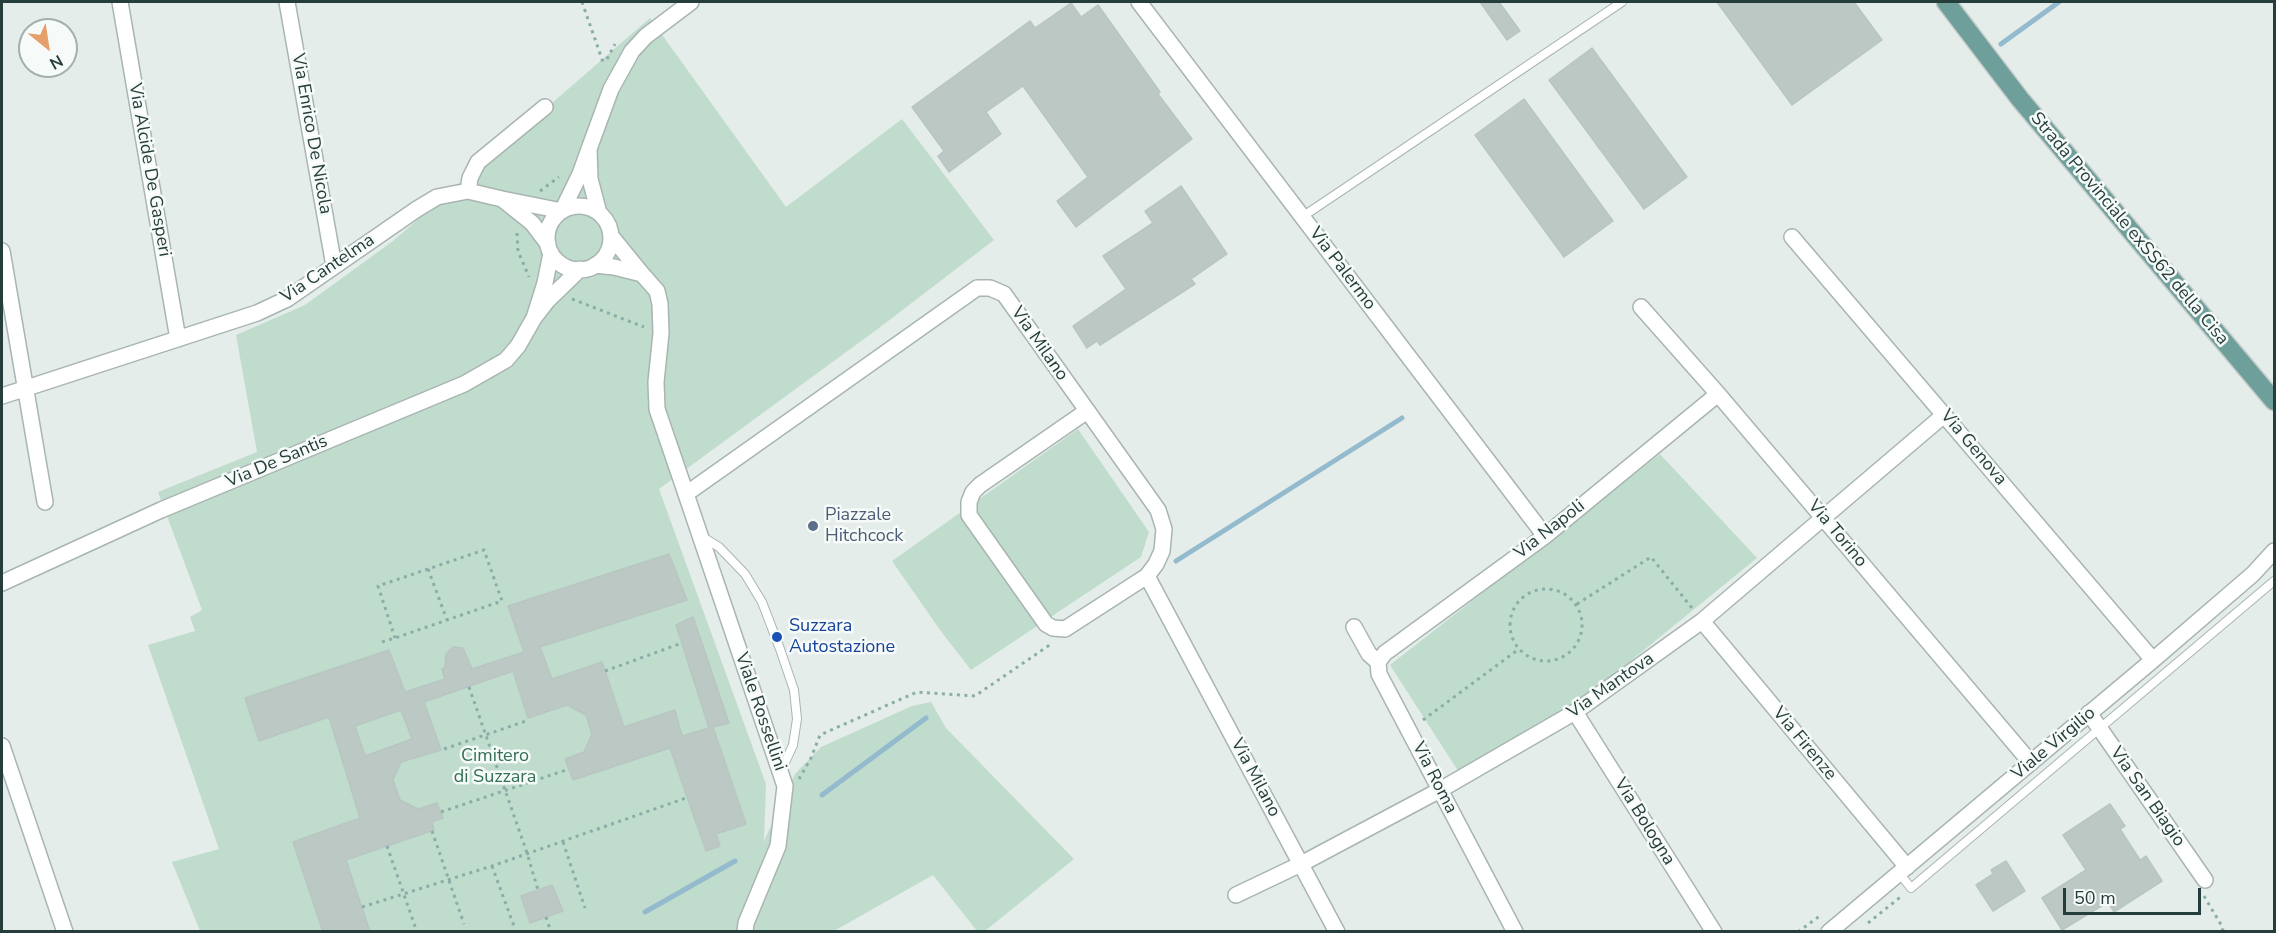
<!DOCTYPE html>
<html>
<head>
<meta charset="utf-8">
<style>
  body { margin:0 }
  #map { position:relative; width:2276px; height:933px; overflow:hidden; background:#e5edeb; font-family:"Nunito Sans",sans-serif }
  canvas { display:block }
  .frame { position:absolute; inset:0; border:3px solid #263e3b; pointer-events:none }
  .north { position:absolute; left:18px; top:18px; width:60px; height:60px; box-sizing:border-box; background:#f6faf8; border:2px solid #a3afac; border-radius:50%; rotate:150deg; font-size:16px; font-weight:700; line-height:24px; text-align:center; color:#263e3b }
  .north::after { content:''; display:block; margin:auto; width:21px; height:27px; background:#e69e6a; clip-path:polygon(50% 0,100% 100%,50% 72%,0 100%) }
  .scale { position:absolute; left:2063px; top:888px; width:138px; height:27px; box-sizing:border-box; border:3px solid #263e3b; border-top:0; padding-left:8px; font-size:18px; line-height:21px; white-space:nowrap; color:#263e3b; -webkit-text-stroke:4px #f6faf8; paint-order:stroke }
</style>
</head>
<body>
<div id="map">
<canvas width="2276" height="933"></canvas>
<div class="frame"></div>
<div class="north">N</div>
<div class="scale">50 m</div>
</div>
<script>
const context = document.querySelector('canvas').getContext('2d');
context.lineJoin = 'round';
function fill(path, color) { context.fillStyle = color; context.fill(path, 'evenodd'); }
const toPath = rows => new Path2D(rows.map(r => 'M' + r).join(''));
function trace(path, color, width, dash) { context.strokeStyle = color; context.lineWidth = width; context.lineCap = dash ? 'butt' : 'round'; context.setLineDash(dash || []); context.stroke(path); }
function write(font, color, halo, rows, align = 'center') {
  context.font = font + ' "Nunito Sans",sans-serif'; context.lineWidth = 5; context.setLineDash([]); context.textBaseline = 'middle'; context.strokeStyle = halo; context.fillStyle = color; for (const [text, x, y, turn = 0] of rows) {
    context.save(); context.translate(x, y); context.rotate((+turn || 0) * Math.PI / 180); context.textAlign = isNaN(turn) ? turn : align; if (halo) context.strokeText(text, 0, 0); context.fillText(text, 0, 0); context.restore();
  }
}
const green = toPath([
  [650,18,786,207,902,119,994,240,879,328,659,489,766,784,764,841,795,774,821,747,912,706,931,702,946,728,1074,859,985,931,977,931,933,875,834,931,200,931,172,862,219,849,148,645,195,631,190,617,202,610,158,492,257,452,236,335,305,305,393,241],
  [1078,429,1149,532,1141,557,971,670,940,630,892,561],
  [1660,454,1757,558,1574,707,1462,777,1390,665]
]);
const stream = toPath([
  [2001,44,2059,2],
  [1176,561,1402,418],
  [822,795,926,718],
  [645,912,735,861]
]);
const building = toPath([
  [1480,2,1499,2,1520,31,1507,40,1480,2],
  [1717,2,1854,2,1882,40,1792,105,1717,2],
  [1071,3,1081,17,1098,5,1160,92,1158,94,1192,139,1076,227,1057,201,1088,177,1023,86,986,112,1001,134,949,172,938,156,944,151,912,107,1030,21,1035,28,1071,3],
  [1592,48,1687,177,1644,209,1549,80,1592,48],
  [1524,99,1613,221,1564,257,1475,135,1524,99],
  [1181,186,1227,254,1191,279,1195,284,1100,345,1097,341,1087,348,1073,326,1126,289,1103,256,1153,223,1145,211,1181,186],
  [669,554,687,600,540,647,552,679,602,662,624,727,675,710,682,736,709,728,676,625,693,617,729,723,713,727,746,824,716,834,720,846,706,851,670,748,573,780,565,759,584,752,592,734,586,715,567,705,528,718,513,671,424,702,441,750,401,762,393,780,400,800,418,809,437,803,443,818,432,822,434,830,346,860,370,932,323,932,293,842,360,818,329,717,259,741,245,698,389,650,405,692,445,679,442,669,445,667,446,654,453,647,463,648,472,669,524,652,508,606,669,554],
  [401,710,412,739,365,756,355,726,401,710],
  [2110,804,2125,826,2120,829,2140,860,2146,856,2162,881,2114,912,2108,902,2062,930,2042,898,2086,870,2063,835,2110,804],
  [2006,861,2025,891,1993,911,1976,885,1993,874,1991,870,2006,861],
  [552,885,563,911,530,923,521,896,552,885]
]);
const path = toPath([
  [582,2,604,65],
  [607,59,615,44],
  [540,191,559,177],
  [517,233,518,251,529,277],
  [572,299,644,327],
  [428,569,447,620],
  '1510 625a36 36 0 1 1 72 0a36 36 0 1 1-72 0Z',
  [1577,604,1651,557,1692,608],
  [382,642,395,638,502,601,484,550,378,586,395,638],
  [605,671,682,643],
  [469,687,527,853,538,890],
  [1423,720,1519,649],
  [444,749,529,720],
  [799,779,811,758,820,735,917,692,975,696,1051,644],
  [441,812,569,769],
  [432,831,464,924],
  [563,842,585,908],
  [387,846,417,932],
  [492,866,515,929],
  [2204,896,2223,928,2222,932],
  [362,907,492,866,686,798],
  [546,917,551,932],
  [1868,923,1903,895],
  [1798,932,1821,915]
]);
const service = toPath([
  [1302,217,1622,2],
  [701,536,719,547,745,574,762,602,780,649,794,690,797,719,793,745,782,769],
  [1900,874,1911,888,2274,581]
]);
const minor = toPath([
  [120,2,178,339],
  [287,2,334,266],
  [1139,2,1545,536],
  [589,149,611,89,632,51,646,36,691,2],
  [468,191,502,199],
  '547 238a32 32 0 1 1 64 0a32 32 0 1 1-64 0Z',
  [1792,237,2153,660],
  [548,244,532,223,502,199,562,211,580,174,589,149,590,179,599,213],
  [2,251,45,502],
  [551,253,545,283,534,318,548,300,580,269],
  [595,265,614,267,642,274,611,236],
  [642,274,657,291,660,304,661,333,656,382,657,409,686,494,977,288,990,288,1004,294,1158,510,1164,529,1162,551,1156,564,1147,576,1337,932],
  [1641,307,1718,394,2031,763],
  [2,396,257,313,287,299,417,209,437,197,468,191,470,178,478,162,545,107],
  [1087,411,980,485,973,492,969,502,969,515,1046,624,1053,628,1065,629,1147,576],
  [686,494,785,786,778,846,746,923,745,932],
  [2,583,161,510,464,384,506,360,518,346,534,318],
  [1702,621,1907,867],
  [1354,627,1369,654,1378,662,1379,674,1515,932],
  [1378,662,1385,653,1545,536,1718,394],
  [1575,712,1714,932],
  [2089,713,2205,880],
  [2,746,65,932],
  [1236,895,1301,864,1440,790,1575,712,1702,621,1944,415],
  [1829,932,2153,660,2253,574,2274,551]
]);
const primary = toPath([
  [1946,2,2020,99,2274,401]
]);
const markers = [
  [813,526,6,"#5c6f8a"],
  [777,637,6,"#1a4fb4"]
];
const streetNames = [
  ["Via Enrico De Nicola",311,134,80],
  ["Via Alcide De Gasperi",149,170,80],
  ["Strada Provinciale exSS62 della Cisa",2129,229,50],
  ["Via Cantelma",328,269,-34],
  ["Via Palermo",1342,269,53],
  ["Via Milano",1039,344,55],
  ["Via Genova",1973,448,50],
  ["Via De Santis",277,462,-23],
  ["Via Napoli",1550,530,-38],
  ["Via Torino",1837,534,50],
  ["Via Mantova",1611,686,-35],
  ["Viale Rossellini",760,712,71],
  ["Via Firenze",1804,744,50],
  ["Viale Virgilio",2054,744,-40],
  ["Via Milano",1255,778,62],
  ["Via Roma",1434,778,63],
  ["Via San Biagio",2147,797,55],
  ["Via Bologna",1644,822,58]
];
const serviceNames = [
  ["Piazzale",825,516],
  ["Hitchcock",825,537]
];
const transitNames = [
  ["Suzzara",789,627],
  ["Autostazione",789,648]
];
const parkNames = [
  ["Cimitero",495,757],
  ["di Suzzara",495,778]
];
fill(green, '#c0dccd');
trace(stream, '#93bacd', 5);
fill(building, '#bbc8c4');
trace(building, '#b8c6c3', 1.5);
trace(service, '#a8b5b3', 10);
trace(minor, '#a8b5b3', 18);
trace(primary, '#c2c9c8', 21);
trace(path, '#89aea8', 3, [3, 4.5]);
trace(service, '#fff', 8);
trace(minor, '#fff', 15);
trace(primary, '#6e9f9a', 18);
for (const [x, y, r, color] of markers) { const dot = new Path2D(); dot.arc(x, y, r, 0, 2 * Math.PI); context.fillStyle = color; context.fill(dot); trace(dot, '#f6faf8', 2); }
write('18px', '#263e3b', '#f6faf8', streetNames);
write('18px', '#4e5e75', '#f6faf8', serviceNames, 'left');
write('18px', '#164399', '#f6faf8', transitNames, 'left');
write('18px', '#337156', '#f6faf8', parkNames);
</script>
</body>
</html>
